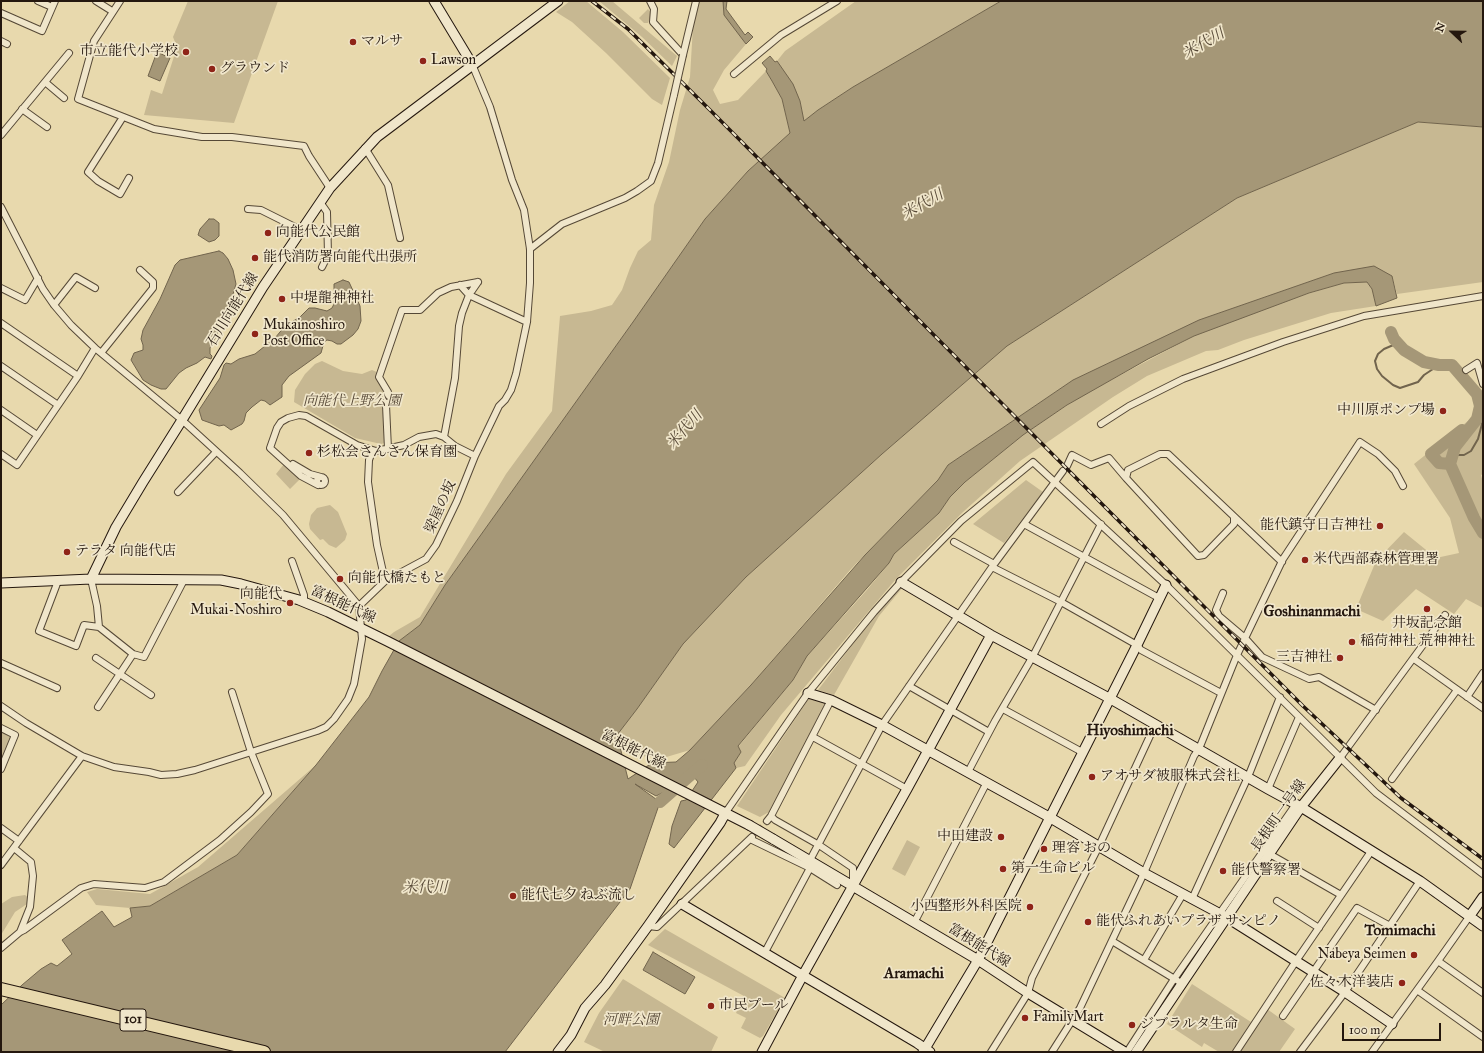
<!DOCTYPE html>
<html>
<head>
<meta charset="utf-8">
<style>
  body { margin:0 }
  #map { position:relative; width:1484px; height:1053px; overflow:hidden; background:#e8d9ad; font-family:"IM FELL Great Primer",serif }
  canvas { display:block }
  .frame { position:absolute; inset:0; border:2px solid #24170e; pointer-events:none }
  .north { position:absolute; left:1432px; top:12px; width:40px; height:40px; -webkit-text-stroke:3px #f0e6ca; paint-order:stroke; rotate:292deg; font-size:11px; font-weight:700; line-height:16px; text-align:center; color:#24170e }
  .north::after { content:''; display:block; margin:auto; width:14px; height:18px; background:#24170e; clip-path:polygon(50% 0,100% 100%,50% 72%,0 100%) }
  .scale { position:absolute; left:1342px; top:1023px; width:99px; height:18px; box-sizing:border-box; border:2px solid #24170e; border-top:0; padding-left:5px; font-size:12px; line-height:14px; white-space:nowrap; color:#24170e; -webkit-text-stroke:3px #f0e6ca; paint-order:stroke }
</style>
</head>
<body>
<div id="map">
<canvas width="1484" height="1053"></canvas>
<div class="frame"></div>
<div class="north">N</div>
<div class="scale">100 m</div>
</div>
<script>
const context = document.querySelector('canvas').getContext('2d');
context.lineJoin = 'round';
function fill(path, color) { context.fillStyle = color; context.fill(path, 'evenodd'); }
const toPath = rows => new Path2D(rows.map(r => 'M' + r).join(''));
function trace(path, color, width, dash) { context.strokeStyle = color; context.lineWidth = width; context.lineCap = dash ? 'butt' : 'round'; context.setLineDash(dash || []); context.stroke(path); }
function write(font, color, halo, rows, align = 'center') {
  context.font = font + ' "IM FELL Great Primer","Noto Serif JP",serif'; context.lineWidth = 3.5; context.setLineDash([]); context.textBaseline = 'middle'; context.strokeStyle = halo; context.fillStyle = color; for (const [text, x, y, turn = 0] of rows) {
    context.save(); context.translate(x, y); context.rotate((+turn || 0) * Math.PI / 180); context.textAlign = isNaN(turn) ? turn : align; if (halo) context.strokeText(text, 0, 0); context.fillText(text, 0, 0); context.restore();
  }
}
const green = toPath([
  [188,1,278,1,234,123,144,115,151,90,162,94,177,47,173,37],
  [570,1,586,1,623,32,670,78,662,105,652,99,606,53,572,22,556,12],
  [599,1,612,1,677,56,672,66,642,37],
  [700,1,724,1,727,16,746,44,724,70,713,90,720,104,738,100,766,71,772,81,782,99,790,133,748,171,705,219,633,322,445,585,420,625,399,641,388,637,394,632,420,617,506,474,552,411,560,316,591,311,612,305,622,290,630,268,638,251,651,240,654,205,669,162,680,110,690,77,693,26],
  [856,1,1001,1,853,87,818,110,803,122,800,101,777,61,785,51],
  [648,9,652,14,648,23,644,23,639,18],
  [1418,122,1483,127,1483,282,1397,294,1392,276,1334,273,1205,318,1073,380,948,465,938,480,851,569,751,685,690,750,663,758,640,756,620,747,617,735,637,709,683,644,746,577,882,454,1007,346,1237,198],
  [1367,282,1372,289,1376,306,1331,313,1244,340,1218,350,1206,351,1147,376,1113,397,1020,461,963,512,896,579,781,715,745,766,736,768,734,763,741,752,738,747,793,680,807,656,866,591,889,563,894,554,939,513,950,497,965,482,1023,435,1081,396,1194,336,1257,311,1310,293,1344,283],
  [322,361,343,371,362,374,372,370,379,373,385,392,382,408,388,438,388,442,381,444,355,438,294,402,295,390,305,374,315,364],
  [1483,409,1483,474,1481,475,1483,482,1483,608,1466,599,1454,614,1416,589,1383,621,1356,609,1376,561,1404,532,1436,558,1459,553,1450,518,1414,464],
  [284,464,300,479,290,489,276,474],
  [1026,480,1043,492,1004,543,973,524],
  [330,505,338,512,347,534,345,540,336,548,329,545,323,539,320,540,310,529,309,524,311,515,317,508],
  [900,586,903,587,879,616,834,695,818,690,859,636],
  [810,697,828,703,769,812,760,817,737,806],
  [1,730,12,735,1,760],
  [316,765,237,855,150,906,130,908,96,905,87,892,97,889,150,894,198,867],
  [907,840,920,847,905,876,892,869],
  [25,895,29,898,27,904,15,912,1,935,1,904,12,897],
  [665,929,785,998,763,1036,760,1038,741,1028,746,1018,736,1013,744,996,648,945],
  [623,979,718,1037,711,1052,605,1052,584,1042,599,1013],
  [1192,984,1251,1022,1232,1052,1219,1052,1204,1043,1202,1047,1167,1024],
  [1267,1009,1295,1029,1279,1052,1239,1052]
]);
const water = toPath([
  [723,1,727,1,726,9,745,35,748,32,753,37,746,44,724,15,723,1],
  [1001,1,1483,1,1483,127,1418,122,1237,198,1007,346,882,454,746,577,683,644,637,709,617,735,628,779,652,763,676,762,690,750,751,685,865,555,938,480,948,465,1073,380,1199,320,1334,273,1374,266,1392,276,1397,298,1376,306,1372,289,1367,282,1344,283,1309,293,1194,336,1148,359,1067,405,1023,435,965,482,950,497,939,513,894,554,889,563,807,656,793,680,738,746,741,752,734,763,736,768,674,848,669,844,672,826,681,801,686,800,698,782,694,777,686,775,666,791,656,796,635,784,660,802,630,889,505,1052,1,1052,1,1005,22,985,41,969,51,963,57,966,72,954,62,940,102,911,114,927,132,917,130,908,150,906,237,855,316,765,369,697,382,671,399,641,420,625,445,585,633,322,705,219,748,171,790,133,782,99,772,81,766,71,767,69,762,63,770,56,775,62,777,61,793,84,800,101,804,121,818,110,853,87,1001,1],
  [157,52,170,58,160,81,148,76,157,52],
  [209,219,214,219,219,223,219,236,215,240,209,242,198,235,200,229,209,219],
  [219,251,223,253,228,259,233,270,236,284,227,315,210,348,210,354,212,356,211,359,205,357,197,363,186,368,179,373,166,389,161,389,151,385,143,380,131,360,134,353,143,350,143,345,141,339,143,330,160,299,175,265,180,260,219,251],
  [343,280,349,282,360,306,361,321,358,329,353,335,341,344,337,344,332,341,327,340,324,342,321,353,289,376,282,385,282,397,270,405,265,401,261,400,252,407,246,413,244,421,242,424,231,430,224,425,219,426,202,420,199,410,220,378,224,365,226,363,231,364,239,359,255,354,275,338,285,326,300,317,309,308,315,308,327,311,332,308,334,304,334,284,343,280],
  [653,952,695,977,685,994,643,970,653,952]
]);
const stream = toPath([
  [1398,343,1384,349,1378,354,1375,361,1377,369,1382,376,1393,385,1400,388,1418,382,1424,375,1439,365],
  [1452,455,1464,455,1471,451,1478,439,1482,424,1477,419]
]);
const river = toPath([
  [1391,332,1394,339,1404,350,1424,362,1439,365,1452,365,1477,394,1480,406,1477,419,1455,447,1450,464,1474,518,1483,533],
  [1450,464,1439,463,1431,454,1462,430],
  [660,802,702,765]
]);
const streetTunnel = toPath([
  [752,837,767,821]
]);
const street = toPath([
  [38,1,52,7],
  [96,1,112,11],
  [120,1,94,41,78,99,154,129,202,137,232,137,304,146,309,156,330,188],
  [650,1,654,9,653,22,683,55],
  [1,13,42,31,55,1],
  [1,41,7,44],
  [683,55,696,1],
  [734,74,781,35,837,1],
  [45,82,64,98],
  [22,109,47,127],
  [123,117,88,172,98,181,120,194,129,178],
  [1,135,69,53],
  [365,148,388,185,400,238],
  [320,202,327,212,328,255,322,267],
  [1,207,43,289,54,305,71,325,95,348,182,420,240,473,283,515,359,606],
  [248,209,261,210,301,230],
  [530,249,562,224,625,198,637,191,651,181,658,163,674,95],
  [460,285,469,295,527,322],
  [1,288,25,300,38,278],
  [54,305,76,277,95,288],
  [1,323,78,376],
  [101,353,153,288,153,282,140,270],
  [1,366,58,405],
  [1466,370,1477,363,1483,384],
  [1,410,37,435],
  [1101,424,1129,406,1183,379,1283,342,1364,316,1483,296],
  [444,437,455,378,459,326,462,313,469,295,478,282],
  [388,449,386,405,388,392,379,377,402,310,420,310,438,293,451,287,478,282],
  [1,454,17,465,78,376,95,348],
  [293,464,310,474,321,477],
  [1067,466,1072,455,1091,465,1109,458,1126,478],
  '317 481a4 4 0 1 1 8 0a4 4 0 1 1-8 0Z',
  [318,485,301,476,270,448,277,428,281,422,288,418,299,415,306,416,357,445,376,451],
  [178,492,216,452],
  [1234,517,1234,524,1204,555,1198,556,1126,478,1128,470,1160,454,1168,454,1282,562],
  [1024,524,1159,598],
  [954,542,994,564],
  [292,561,304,595,304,602],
  [992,567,1061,602,1137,645,1141,650,1221,693],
  [91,579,97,606,99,627,133,654,144,657,184,580],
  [58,581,39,631,76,646,84,625,99,627],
  [385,581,377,545,368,482,369,460,372,452,404,445,419,437,436,434,444,437,455,446,475,456],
  [1223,593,1216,610,1219,616,1245,638,1262,657,1309,679,1319,677,1376,710],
  [96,658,151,695],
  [1414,659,1483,708],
  [1,663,57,688],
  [909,686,989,732],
  [1467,697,1483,673],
  [1,706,26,723,82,756,114,767,149,772,161,775,177,774,195,770,317,731,326,727,334,719,348,699,354,684,362,639,359,606,385,581,426,559,436,545,457,501,475,456,499,406,505,400,511,390,516,374,527,322,530,283,530,249,524,210,512,180,490,107,472,64],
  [98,707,133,654],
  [1003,709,1082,752],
  [1,728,15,735,1,769],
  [813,737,907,789],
  [1340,758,1445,615],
  [968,772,995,721,1033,656,1101,524],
  [1392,779,1457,690],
  [1268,789,1299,717],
  [726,812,808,693,874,612,901,582,961,521,1033,462,1166,585,1376,793,1483,874],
  [771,816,775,820,819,845,853,868,853,884],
  [767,821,771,816,831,700],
  [1,828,19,841],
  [750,839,810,868,765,952],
  [14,848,31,862,33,876,30,907,20,932],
  [1266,852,1341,895],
  [810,860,882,725,992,567,1063,471],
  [1,865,82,756],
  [810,868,837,885],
  [1192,899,1248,777,1280,697],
  [1277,901,1319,928],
  [914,923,987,782],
  [648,926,657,927,752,837],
  [1112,941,1178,981],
  [1,948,20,932,24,930,81,888,94,884,145,888,164,882,220,840,251,812,268,794,251,752,232,692],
  [1144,960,1183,894],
  [1438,961,1483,993],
  [1417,990,1483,1037],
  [1283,1016,1357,908,1390,926],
  [991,1052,1028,993,1032,978,1099,846,1155,725],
  [1052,1052,1080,1008,1144,873,1194,756,1199,749,1237,655,1283,559,1360,442,1378,454,1395,471,1403,486],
  [1127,1052,1174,979,1296,804],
  [1236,1052,1296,961,1372,850],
  [1300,1052,1345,992,1420,881],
  [1372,1052,1438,961,1469,917]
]);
const secondary = toPath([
  [434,1,472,64],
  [91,579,116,527,143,482,182,420,263,287,330,188,377,137,558,1],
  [901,582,991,635,1109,698,1268,789,1301,807,1420,881,1483,926],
  [1,583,91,579,221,580,241,584,299,600,328,612,387,641,749,825],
  [808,693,831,700,882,725,1049,817,1144,873,1226,917,1345,992,1392,1024],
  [773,839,978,960,1028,993,1125,1052],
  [682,904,917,1043,930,1052],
  [1469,917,1483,897],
  [558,1052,571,1035,585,1008,605,985,648,926,720,823,726,812],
  [762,1052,803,975,907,789,991,635],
  [923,1052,978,960,1137,645,1166,585],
  [1136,1052,1301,807,1340,758]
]);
const highway = toPath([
  [1,989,264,1052]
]);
const rail = toPath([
  [592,1,628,29,711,111,1303,706,1401,798,1483,859]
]);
const streetBridge = toPath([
  [674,95,683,55]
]);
const secondaryBridge = toPath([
  [749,825,773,839]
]);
const markers = [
  [353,42,4,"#8f2418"],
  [186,52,4,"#8f2418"],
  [423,61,4,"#8f2418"],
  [212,69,4,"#8f2418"],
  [268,233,4,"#8f2418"],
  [255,258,4,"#8f2418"],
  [282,299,4,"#8f2418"],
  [255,334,4,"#8f2418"],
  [1443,411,4,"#8f2418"],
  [309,453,4,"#8f2418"],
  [1380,526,4,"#8f2418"],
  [67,552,4,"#8f2418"],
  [1305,560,4,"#8f2418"],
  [340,579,4,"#8f2418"],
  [290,603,4,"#8f2418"],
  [1427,609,4,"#8f2418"],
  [1352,642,4,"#8f2418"],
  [1340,658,4,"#8f2418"],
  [1092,777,4,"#8f2418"],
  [1001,837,4,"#8f2418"],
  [1044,849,4,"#8f2418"],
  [1003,869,4,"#8f2418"],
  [1223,871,4,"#8f2418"],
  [513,896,4,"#8f2418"],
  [1030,907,4,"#8f2418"],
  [1088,922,4,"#8f2418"],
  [1414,955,4,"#8f2418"],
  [1402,983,4,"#8f2418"],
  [711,1006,4,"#8f2418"],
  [1025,1018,4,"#8f2418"],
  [1132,1025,4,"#8f2418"]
];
const shields = [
  [133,1020,26]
];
const shieldNames = [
  ["101",133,1020]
];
const poiNames = [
  ["マルサ",361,42],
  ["市立能代小学校",178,52,"right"],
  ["Lawson",431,61],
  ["グラウンド",220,69],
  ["向能代公民館",276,233],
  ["能代消防署向能代出張所",263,258],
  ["中堤龍神神社",290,299],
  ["Mukainoshiro",263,326],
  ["Post Office",263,342],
  ["中川原ポンプ場",1435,411,"right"],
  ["杉松会さんさん保育園",317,453],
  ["能代鎮守日吉神社",1372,526,"right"],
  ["テラタ 向能代店",75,552],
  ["米代西部森林管理署",1313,560],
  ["向能代橋たもと",348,579],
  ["向能代",282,595,"right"],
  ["Mukai-Noshiro",282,611,"right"],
  ["井坂記念館",1427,624,"center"],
  ["稲荷神社 荒神神社",1360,642],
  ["三吉神社",1332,658,"right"],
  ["アオサダ被服株式会社",1100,777],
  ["中田建設",993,837,"right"],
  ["理容 おの",1052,849],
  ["第一生命ビル",1011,869],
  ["能代警察署",1231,871],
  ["能代七夕 ねぶ流し",521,896],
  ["小西整形外科医院",1022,907,"right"],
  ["能代ふれあいプラザ サンピノ",1096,922],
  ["Nabeya Seimen",1406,955,"right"],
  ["佐々木洋装店",1394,983,"right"],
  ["市民プール",719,1006],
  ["FamilyMart",1033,1018],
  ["ジブラルタ生命",1140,1025]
];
const streetNames = [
  ["石川向能代線",233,310,-58],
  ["梁屋の坂",441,507,-66],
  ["富根能代線",343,605,25],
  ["富根能代線",633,750,27],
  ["長根町一号線",1279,816,-55],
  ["富根能代線",979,946,32]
];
const parkNames = [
  ["向能代上野公園",352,402],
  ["河畔公園",631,1021]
];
const waterNames = [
  ["米代川",1204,44,-30],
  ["米代川",923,205,-30],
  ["米代川",685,430,-49],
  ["米代川",425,888]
];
const neighbourhoodNames = [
  ["Goshinanmachi",1312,612],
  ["Hiyoshimachi",1130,731],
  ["Tomimachi",1400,931],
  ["Aramachi",914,974]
];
fill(green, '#c7b892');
fill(water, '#a59777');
trace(water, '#71644d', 1);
trace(stream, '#71644d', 2);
trace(river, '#a59777', 12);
trace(streetTunnel, '#c1b28d', 6, [6, 3]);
trace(street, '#554836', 8);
trace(secondary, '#24170e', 11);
trace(highway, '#24170e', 14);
trace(street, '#f0e6ca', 6);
trace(secondary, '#f0e6ca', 9);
trace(highway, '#e8d9ad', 12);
trace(rail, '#24170e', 3.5);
trace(rail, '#f0e6ca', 2, [6]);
trace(streetBridge, '#554836', 8, []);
trace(secondaryBridge, '#24170e', 11, []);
trace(streetBridge, '#f0e6ca', 6);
trace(secondaryBridge, '#f0e6ca', 9);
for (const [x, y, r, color] of markers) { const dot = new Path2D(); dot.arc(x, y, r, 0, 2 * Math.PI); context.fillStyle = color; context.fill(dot); trace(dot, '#f0e6ca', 1.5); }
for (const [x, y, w] of shields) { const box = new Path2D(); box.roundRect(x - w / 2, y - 11, w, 22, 3); context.fillStyle = '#f0e6ca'; context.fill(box); trace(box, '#24170e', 1); }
write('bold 13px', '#24170e', null, shieldNames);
write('14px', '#24170e', '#f0e6ca', poiNames, 'left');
write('14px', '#24170e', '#f0e6ca', streetNames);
write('italic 14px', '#554736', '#f0e6ca', parkNames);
write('italic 15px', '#584a38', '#f0e6ca', waterNames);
write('bold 15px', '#24170e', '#f0e6ca', neighbourhoodNames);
</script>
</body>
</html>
